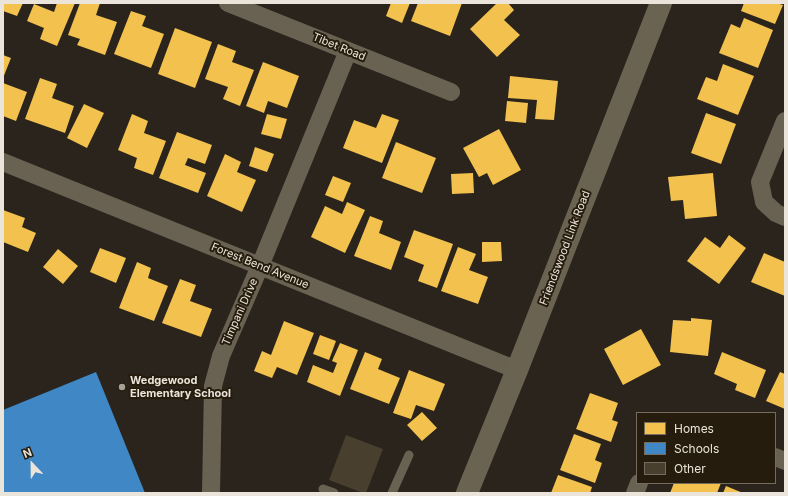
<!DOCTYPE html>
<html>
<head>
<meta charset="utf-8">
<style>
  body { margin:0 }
  #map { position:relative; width:788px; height:496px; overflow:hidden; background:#2a241c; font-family:Inter,sans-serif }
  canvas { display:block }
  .frame { position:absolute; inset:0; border:4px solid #eae4da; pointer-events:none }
  .legend { position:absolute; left:636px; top:412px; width:140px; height:72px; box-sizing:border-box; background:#261c0d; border:1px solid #746c5f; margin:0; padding:5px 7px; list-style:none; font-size:12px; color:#eae4da }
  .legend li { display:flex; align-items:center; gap:8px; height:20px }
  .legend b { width:20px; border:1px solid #746c5f }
  .north { position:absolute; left:12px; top:444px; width:40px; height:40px; -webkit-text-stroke:3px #261c0d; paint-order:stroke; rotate:338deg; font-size:11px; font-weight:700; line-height:16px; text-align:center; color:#eae4da }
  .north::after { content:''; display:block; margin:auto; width:14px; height:18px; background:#eae4da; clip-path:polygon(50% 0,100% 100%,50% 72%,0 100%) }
</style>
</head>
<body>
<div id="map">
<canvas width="788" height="496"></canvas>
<div class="frame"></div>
<ul class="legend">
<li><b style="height:11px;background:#f2c14e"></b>Homes</li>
<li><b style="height:11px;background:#3f88c5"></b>Schools</li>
<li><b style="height:11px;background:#483f2e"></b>Other</li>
</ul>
<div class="north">N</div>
</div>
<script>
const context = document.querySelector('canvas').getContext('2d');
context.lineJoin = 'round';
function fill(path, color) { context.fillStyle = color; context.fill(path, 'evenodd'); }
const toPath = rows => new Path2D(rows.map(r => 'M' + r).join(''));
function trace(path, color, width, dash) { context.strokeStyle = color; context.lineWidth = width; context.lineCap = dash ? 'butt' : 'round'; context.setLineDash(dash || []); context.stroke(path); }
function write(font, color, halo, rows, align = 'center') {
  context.font = font + ' Inter,sans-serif'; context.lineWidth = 4; context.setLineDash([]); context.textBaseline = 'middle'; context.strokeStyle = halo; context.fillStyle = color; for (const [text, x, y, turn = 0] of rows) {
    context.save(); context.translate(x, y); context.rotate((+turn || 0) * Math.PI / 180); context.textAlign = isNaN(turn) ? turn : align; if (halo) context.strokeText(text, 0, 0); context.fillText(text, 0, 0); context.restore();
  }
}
const homes = toPath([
  [3,3,23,3,17,16,3,11],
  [57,3,75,3,57,46,40,39,44,28,27,21,34,4,54,12],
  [80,3,100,3,96,15,117,22,105,55,77,45,80,39,68,35],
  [391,3,410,3,402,23,386,16],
  [418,3,462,3,450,36,411,21],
  [497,3,508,3,514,10,504,20,520,35,497,57,470,29],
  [744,3,776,3,783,5,775,24,741,11],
  [131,11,146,16,142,26,164,34,151,68,114,54],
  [744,18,773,30,758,68,719,53,731,24,740,28],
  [175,28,212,42,195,88,158,74],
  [218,44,236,51,232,62,254,70,240,106,223,99,228,87,205,79],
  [3,55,11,58,3,78],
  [263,62,299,76,287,108,268,101,264,113,246,106],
  [723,64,754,76,738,115,697,99,706,77,717,81],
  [510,76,558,81,554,120,535,119,537,100,508,98],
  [40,78,57,84,52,98,74,106,65,133,25,119],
  [3,83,27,92,16,121,3,116],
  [507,101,528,103,526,123,505,121],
  [84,104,104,113,87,148,67,138],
  [706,113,736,124,721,164,691,153],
  [132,114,148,121,144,133,166,141,153,175,134,168,137,158,118,150],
  [267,114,287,119,281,139,261,134],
  [382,114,399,120,382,163,343,148,354,120,376,128],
  [499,129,521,170,493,185,487,173,479,177,463,148],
  [177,132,212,145,205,164,188,158,185,165,206,173,198,193,159,178],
  [396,142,436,158,422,193,382,178],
  [255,147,274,154,267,172,249,166],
  [225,154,241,162,237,172,256,180,242,212,207,196],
  [473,173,474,193,452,194,451,174],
  [713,173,717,216,685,219,683,200,671,201,668,177],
  [333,176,351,183,343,202,325,195],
  [347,202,365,210,345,253,311,237,325,206,342,214],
  [3,210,25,218,22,227,36,233,28,252,3,242],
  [370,216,383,221,379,233,401,242,391,270,354,256],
  [414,230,453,244,437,288,418,281,424,265,404,257],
  [729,235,746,248,719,284,687,261,705,237,720,248],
  [482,242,501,242,502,261,482,262],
  [458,247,476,254,469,270,488,277,478,304,441,291],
  [100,248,126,258,116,283,90,272],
  [58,249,78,266,63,284,43,267],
  [764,253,785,262,785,296,751,282],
  [137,262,151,268,148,278,168,286,154,321,119,308],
  [180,279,196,285,190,301,212,309,201,337,162,323],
  [691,318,712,320,708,356,670,352,673,320,691,321],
  [284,321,314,333,297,375,277,367,272,378,254,371,262,351,271,355],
  [641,329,661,365,623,385,604,349],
  [320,335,336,341,329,360,313,354],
  [340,343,358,350,340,396,307,382,313,365,333,373,337,363,332,361],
  [365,352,382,359,378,369,400,378,389,404,350,389],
  [722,352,766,370,755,398,735,390,737,384,714,374],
  [409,370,445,384,434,411,416,405,411,419,393,413],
  [780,372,785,374,785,409,766,401],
  [590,393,618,403,612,420,618,422,611,442,576,429],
  [422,412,437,428,422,441,407,425],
  [574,434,601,444,595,460,602,463,595,483,560,470],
  [558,475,592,487,590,493,551,493],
  [674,483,721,483,717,493,670,493],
  [726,486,743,493,723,493]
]);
const schools = toPath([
  [96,372,145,493,3,493,3,410]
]);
const building = toPath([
  [346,435,383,449,366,493,363,493,329,480]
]);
const lane = toPath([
  [323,489,334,493],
  [392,493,409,455]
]);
const street = toPath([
  [228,3,451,92],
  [785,121,760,182,764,202,776,213,785,217],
  [3,162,517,370],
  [775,457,785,461],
  [211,493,213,386,221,356,260,266,348,51],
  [635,493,639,483]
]);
const secondary = toPath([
  [467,493,517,370,661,3]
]);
const markers = [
  [122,387,4,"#a7a198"]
];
const streetNames = [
  ["Tibet Road",339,47,22],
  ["Friendswood Link Road",565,248,-69],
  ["Forest Bend Avenue",260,266,22],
  ["Timpani Drive",240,312,-66]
];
const poiNames = [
  ["Wedgewood",130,381],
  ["Elementary School",130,394]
];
fill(homes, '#f2c14e');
fill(schools, '#3f88c5');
fill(building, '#483f2e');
trace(lane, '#696152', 9);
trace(street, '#696152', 18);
trace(secondary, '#6b6352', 22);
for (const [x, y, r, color] of markers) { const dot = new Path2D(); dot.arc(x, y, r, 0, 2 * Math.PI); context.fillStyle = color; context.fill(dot); trace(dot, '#261c0d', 1.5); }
write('11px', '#eae4da', '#261c0d', streetNames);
write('bold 11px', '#eae4da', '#261c0d', poiNames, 'left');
</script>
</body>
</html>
